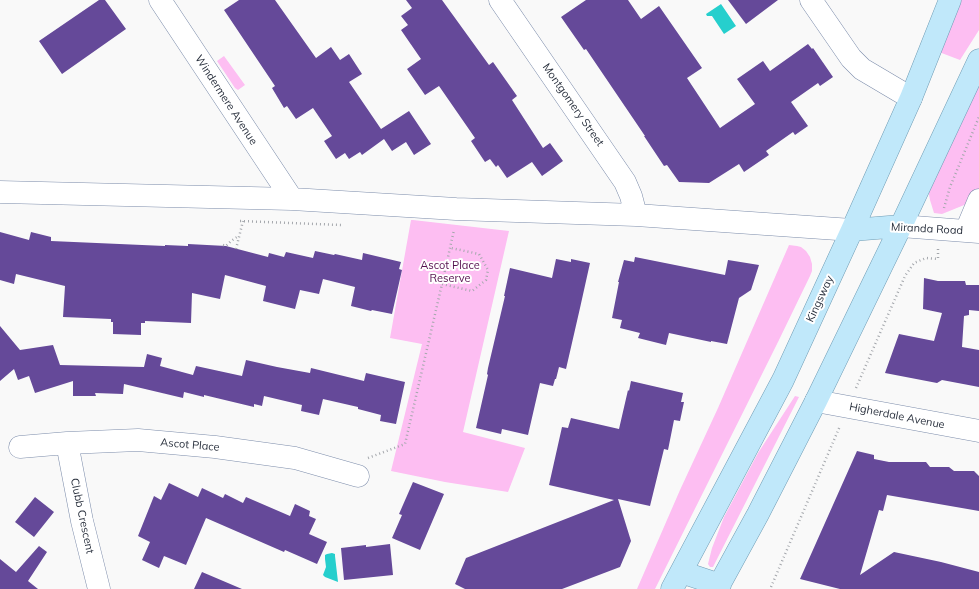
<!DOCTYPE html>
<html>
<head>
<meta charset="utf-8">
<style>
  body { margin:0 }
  canvas { display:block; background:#f9f9f9 }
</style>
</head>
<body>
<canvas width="979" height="589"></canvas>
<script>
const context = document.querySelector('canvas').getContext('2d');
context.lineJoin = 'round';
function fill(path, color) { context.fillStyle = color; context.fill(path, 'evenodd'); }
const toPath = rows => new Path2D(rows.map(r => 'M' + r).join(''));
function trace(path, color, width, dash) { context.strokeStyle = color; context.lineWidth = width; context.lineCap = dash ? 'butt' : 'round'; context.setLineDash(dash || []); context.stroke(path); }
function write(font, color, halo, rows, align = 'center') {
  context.font = font + ' Mulish,sans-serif'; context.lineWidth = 4; context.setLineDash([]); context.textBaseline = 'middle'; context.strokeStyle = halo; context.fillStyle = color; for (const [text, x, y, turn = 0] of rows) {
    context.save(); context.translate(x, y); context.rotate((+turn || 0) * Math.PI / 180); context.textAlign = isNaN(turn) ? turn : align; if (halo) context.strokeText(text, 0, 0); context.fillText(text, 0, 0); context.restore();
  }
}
const green = toPath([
  [950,0,979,0,979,30,960,60,931,49],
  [224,56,245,85,238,90,235,88,217,61],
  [979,60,979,199,942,214,934,213,930,200,925,174],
  [411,220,413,220,509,231,463,432,525,448,508,492,445,482,391,471,422,344,390,338],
  [789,245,797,246,801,247,806,251,810,257,812,264,812,271,810,276,778,342,655,589,637,589,680,490,718,408],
  [795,396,799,397,713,567,710,567,708,564,712,548,724,517,758,453]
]);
const water = toPath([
  [721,4,736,26,724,34,712,16,707,16,706,14],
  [332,553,335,554,335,556,338,582,325,577,323,575,326,567,325,559,325,555,327,554]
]);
const building = toPath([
  [99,0,105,0,126,29,62,74,39,41],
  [239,0,275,0,316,58,331,47,340,60,349,54,362,74,349,82,381,129,409,111,431,144,414,155,406,142,392,151,384,139,362,155,360,152,349,159,345,153,336,159,324,141,332,136,313,108,296,119,287,106,284,108,272,88,275,86,224,10],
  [406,0,442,0,489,65,493,62,517,96,512,100,543,148,550,143,563,161,542,176,532,162,507,178,498,165,496,167,490,159,485,162,471,141,475,138,439,86,425,95,407,69,421,59,401,30,408,25,401,16,412,8],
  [586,0,628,0,641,19,659,6,702,68,687,78,720,128,755,104,737,79,763,61,770,71,808,44,812,49,813,48,833,77,820,86,818,83,791,102,808,126,795,135,793,132,766,151,769,155,744,172,739,164,709,183,679,182,667,165,664,166,644,136,645,136,586,49,584,50,561,17],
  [728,0,778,0,746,24],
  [0,232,29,240,31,232,51,237,51,241,165,246,165,245,188,246,188,244,226,246,268,257,269,253,284,257,286,252,313,258,315,251,334,255,335,254,362,260,363,253,401,262,399,269,402,270,392,314,372,310,371,311,351,306,355,287,323,279,319,294,300,290,295,309,263,301,266,286,225,275,220,299,192,293,191,323,145,321,145,323,141,323,141,335,113,334,113,322,111,322,111,319,63,317,65,286,16,274,14,284,0,280],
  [635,257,725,275,728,260,759,265,751,290,739,298,727,344,711,341,711,342,669,333,666,345,638,338,640,333,620,328,622,320,612,318,619,282,618,282,624,260,634,262],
  [556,259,571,262,571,259,590,263,580,308,566,369,559,367,556,379,555,379,553,386,540,383,528,435,502,429,501,434,476,428,488,375,487,374,488,368,505,296,504,296,510,268,552,278],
  [924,278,938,281,965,281,966,285,979,285,979,311,969,310,969,315,964,316,962,347,979,350,979,387,942,380,937,383,885,373,899,334,934,341,942,313,923,309],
  [0,326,20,350,53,345,60,365,144,367,147,354,162,358,160,366,193,375,196,366,242,376,246,360,277,367,310,373,311,368,364,381,366,373,405,382,396,424,380,421,381,415,358,409,358,407,323,399,319,415,301,411,302,405,264,396,262,406,254,404,254,407,204,395,204,397,184,392,183,398,124,384,123,394,95,393,96,396,73,396,73,381,35,393,29,376,18,380,14,369,0,381],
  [631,381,683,393,681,402,684,402,680,421,674,420,668,450,664,449,650,506,618,499,631,541,620,567,562,589,465,589,455,584,466,558,614,500,549,485,562,427,568,428,571,418,619,429,628,390,629,391],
  [857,451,874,455,874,459,889,462,926,462,930,467,949,467,954,471,974,471,979,476,979,511,887,495,883,511,879,510,860,575,894,552,941,562,979,572,979,589,840,589,800,579],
  [413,482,444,494,420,550,392,538,402,515,399,514],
  [169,483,198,497,202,488,223,498,225,494,243,503,246,497,290,516,295,504,310,511,309,516,316,519,309,534,327,542,317,564,285,550,284,552,206,518,186,565,164,556,159,568,142,560,150,542,138,536,154,496,161,500],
  [35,497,54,512,34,537,15,522],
  [390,544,393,575,344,580,341,548,366,545,366,547],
  [39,546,47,552,28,581,38,589,0,589,0,559,16,572],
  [202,572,242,589,194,589]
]);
const path = toPath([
  [944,208,950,187,979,117],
  [240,221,341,225],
  [223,245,226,246,231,241,237,237,239,237],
  [236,249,243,221],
  [442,284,472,291,486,280,488,270,479,254,451,248],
  [856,388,905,276,914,263,926,258,938,259,938,249],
  [368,458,405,444,442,284,454,230],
  [771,587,840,426]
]);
const minor = toPath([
  [160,0,292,199],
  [500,0,625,182,631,196,636,215],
  [811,0,851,58,862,69,911,98],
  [0,192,292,199,456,209,636,215,852,230],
  [901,226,979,232],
  [966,231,979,200],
  [816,401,979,431],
  [67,443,82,521,99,589],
  [20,447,67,443,138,440,215,447,295,458,358,476]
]);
const major = toPath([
  [852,230,901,226],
  [681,572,720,585],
  [672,589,783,380,852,230,911,98,950,0],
  [717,589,758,514,816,401,901,226,979,60]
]);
const streetNames = [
  ["Windermere Avenue",226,100,57],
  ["Montgomery Street",573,105,55],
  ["Miranda Road",927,229,3],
  ["Kingsway",820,299,-65],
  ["Higherdale Avenue",897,416,11],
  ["Ascot Place",190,445,5],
  ["Clubb Crescent",82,516,78]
];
const parkNames = [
  ["Ascot Place",450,266],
  ["Reserve",450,279]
];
fill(green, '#fdbef2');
fill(water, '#26cfcd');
fill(building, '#654999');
trace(minor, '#7d8dab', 23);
trace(major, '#709db5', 23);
trace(path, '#a5a8ad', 2.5, [1, 3]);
trace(minor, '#fff', 22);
trace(major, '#c0e8fa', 22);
write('11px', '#29303d', '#fff', streetNames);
write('11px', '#550f4e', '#fff', parkNames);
</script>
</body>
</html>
